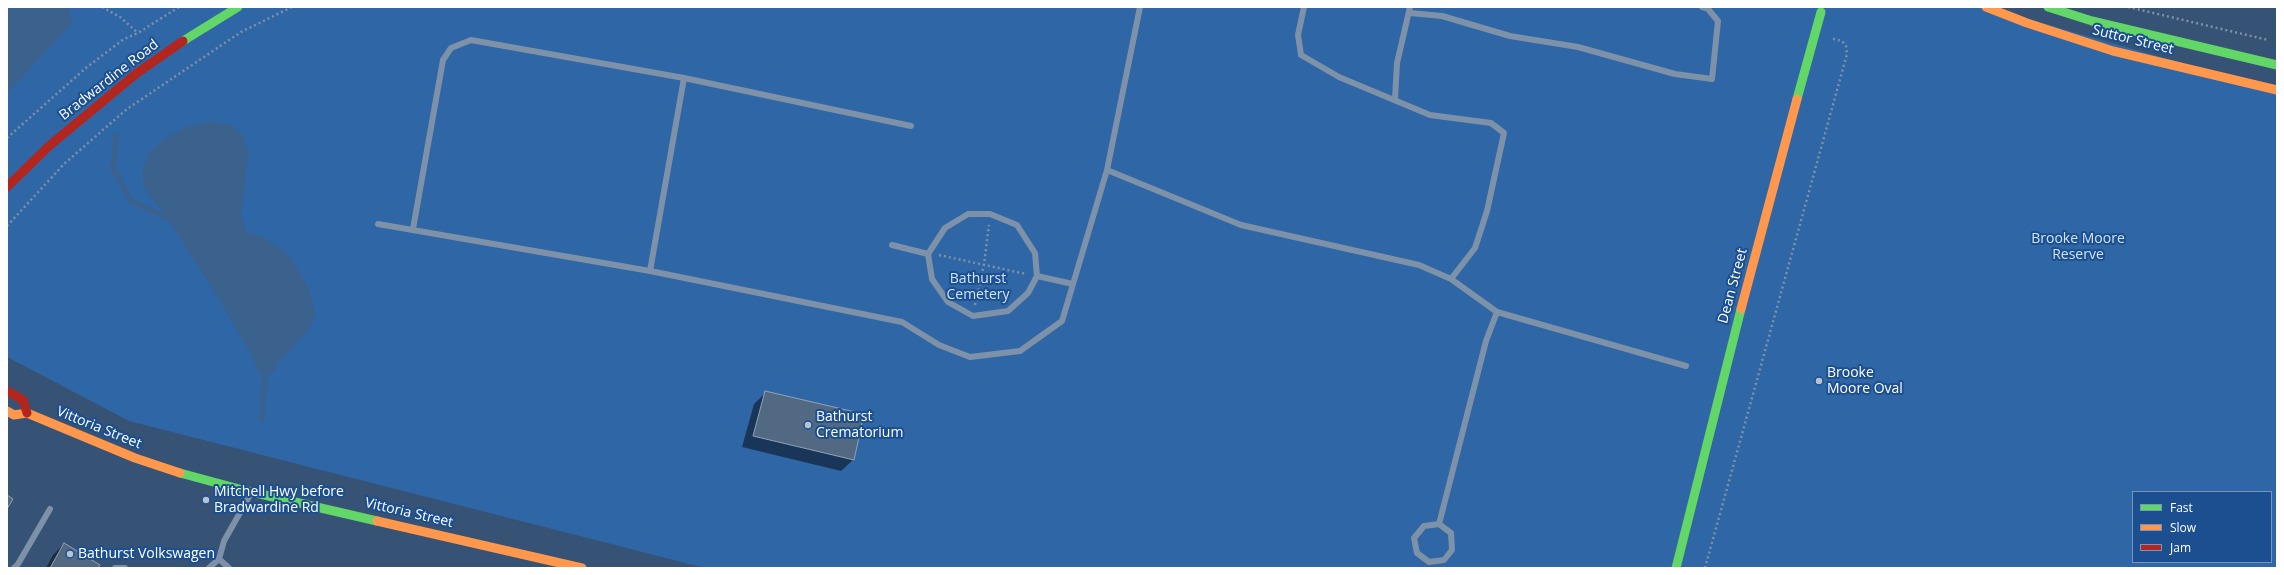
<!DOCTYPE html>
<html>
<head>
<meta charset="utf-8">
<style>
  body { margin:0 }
  #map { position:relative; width:2284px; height:575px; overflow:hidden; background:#365274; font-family:"Open Sans",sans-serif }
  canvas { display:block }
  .frame { position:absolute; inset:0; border:8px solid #fff; pointer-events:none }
  .legend { position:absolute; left:2132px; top:491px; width:140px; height:72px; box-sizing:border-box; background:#1b4f8f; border:1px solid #7695bc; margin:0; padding:5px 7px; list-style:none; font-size:12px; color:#fff }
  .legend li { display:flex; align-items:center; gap:8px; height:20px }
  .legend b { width:20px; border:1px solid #7695bc }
</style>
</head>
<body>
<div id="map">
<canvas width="2284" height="575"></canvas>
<div class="frame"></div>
<ul class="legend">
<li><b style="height:5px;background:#63d668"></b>Fast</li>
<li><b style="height:5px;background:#ff974d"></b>Slow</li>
<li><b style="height:5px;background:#b3261e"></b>Jam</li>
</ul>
</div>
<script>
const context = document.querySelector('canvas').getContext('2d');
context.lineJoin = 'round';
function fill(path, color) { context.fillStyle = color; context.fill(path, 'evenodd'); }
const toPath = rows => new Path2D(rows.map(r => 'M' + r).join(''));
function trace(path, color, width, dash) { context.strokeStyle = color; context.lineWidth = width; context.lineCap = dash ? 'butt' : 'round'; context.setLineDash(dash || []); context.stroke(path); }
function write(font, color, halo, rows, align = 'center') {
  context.font = font + ' "Open Sans",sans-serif'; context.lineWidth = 4; context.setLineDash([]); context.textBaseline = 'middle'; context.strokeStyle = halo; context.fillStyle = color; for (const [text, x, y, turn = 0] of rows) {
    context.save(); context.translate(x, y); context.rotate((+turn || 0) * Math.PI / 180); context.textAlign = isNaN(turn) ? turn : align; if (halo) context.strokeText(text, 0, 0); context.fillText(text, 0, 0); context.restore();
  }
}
const green = toPath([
  [7,7,1986,7,2277,90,2277,568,705,568,129,421,7,357],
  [2133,492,2271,492,2271,562,2133,562]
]);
const water = toPath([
  [7,7,69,7,72,23,7,93],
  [210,122,230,124,243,135,248,153,241,216,247,233,262,236,289,255,308,287,315,314,308,331,278,362,274,371,265,376,258,372,252,356,221,302,167,218,144,187,143,171,148,154,160,142,181,129]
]);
const shadow = toPath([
  [765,393,862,415,853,460,841,471,742,447,754,404],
  [64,544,97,568,46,568,53,555]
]);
const stream = toPath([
  [116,136,113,169,131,201,167,218,173,218],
  [262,419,265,370]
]);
const building = toPath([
  [765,391,864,414,854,460,753,436,765,391],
  [7,495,13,499,7,509,7,495],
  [64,543,100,565,98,568,50,568,64,543]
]);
const path = toPath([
  [102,7,120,17,138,33],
  [2128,7,2268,40],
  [7,138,87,67,124,39,138,33,179,7],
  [7,226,64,164,127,109,241,32,292,7],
  [939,255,1026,274],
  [975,305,984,264,989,225],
  [1705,568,1847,54,1846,46,1842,41,1830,38]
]);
const lane = toPath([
  [1304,7,1298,35,1301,55,1339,77,1430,115,1491,123,1504,133,1487,211,1475,248,1451,279],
  [1410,13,1442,16,1510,36,1578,47,1675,74,1712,79,1718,21,1708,9,1702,7],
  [1395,99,1397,63,1410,7],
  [1107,170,1241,225,1419,265,1451,279,1497,312,1686,366],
  [378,224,650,271,902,322,939,345,970,357,1020,351,1062,321,1107,170,1140,7],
  [413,229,443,60,451,48,471,40,684,78,911,126],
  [892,245,928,254,932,279,948,302,973,316,1008,311,1028,293,1037,276],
  [928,254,945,228,968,214,990,214,1017,225,1035,253,1037,276,1073,284],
  [650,271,684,78],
  [1439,524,1424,526,1414,538,1417,553,1429,562,1444,560,1452,550,1451,533,1439,524,1486,341,1497,312],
  [14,568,18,564,50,509],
  [115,568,125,568],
  [209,568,219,559],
  [229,568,219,559,224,541,250,495]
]);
const fast = toPath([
  [2048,7,2092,21,2277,65],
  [183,41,238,7],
  [1797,99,1821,12],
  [180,473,243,490,377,521],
  [1676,568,1741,309]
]);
const slow = toPath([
  [1986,7,2027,23,2113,51,2277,90],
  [1741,309,1797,99],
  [7,411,14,415,27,413,135,458,180,473],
  [377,521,582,568]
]);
const jam = toPath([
  [7,187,49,146,137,73,183,41],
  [7,391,23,400,27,413]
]);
const markers = [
  [1819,381,4,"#b9c2ce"],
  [808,425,4,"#b9c2ce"],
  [206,500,4,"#b9c2ce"],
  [70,554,4,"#b9c2ce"]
];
const streetNames = [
  ["Suttor Street",2133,40,14],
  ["Bradwardine Road",109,80,-38],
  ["Dean Street",1733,286,-75],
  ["Vittoria Street",99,428,22],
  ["Vittoria Street",409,513,13]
];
const parkNames = [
  ["Brooke Moore",2078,239],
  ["Reserve",2078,255],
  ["Bathurst",978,279],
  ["Cemetery",978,295]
];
const poiNames = [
  ["Brooke",1827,373],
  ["Moore Oval",1827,389],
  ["Bathurst",816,417],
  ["Crematorium",816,433],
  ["Mitchell Hwy before",214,492],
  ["Bradwardine Rd",214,508],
  ["Bathurst Volkswagen",78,554]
];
fill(green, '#2f66a5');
fill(water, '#3b618d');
fill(shadow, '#0007');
trace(stream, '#3b618d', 5);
fill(building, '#526984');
trace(building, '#92a2b6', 1);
trace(path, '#7d92a8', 2.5, [2, 3]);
trace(lane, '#7d92a8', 6);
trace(fast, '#63d668', 9);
trace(slow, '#ff974d', 9);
trace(jam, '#b3261e', 9);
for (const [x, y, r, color] of markers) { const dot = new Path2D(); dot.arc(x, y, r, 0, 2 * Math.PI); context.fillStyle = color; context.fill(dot); trace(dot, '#1b4f8f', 1.5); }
write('14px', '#fff', '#1b4f8f', streetNames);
write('14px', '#cfe3fa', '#1b4f8f', parkNames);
write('14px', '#fff', '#1b4f8f', poiNames, 'left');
</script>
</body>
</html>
